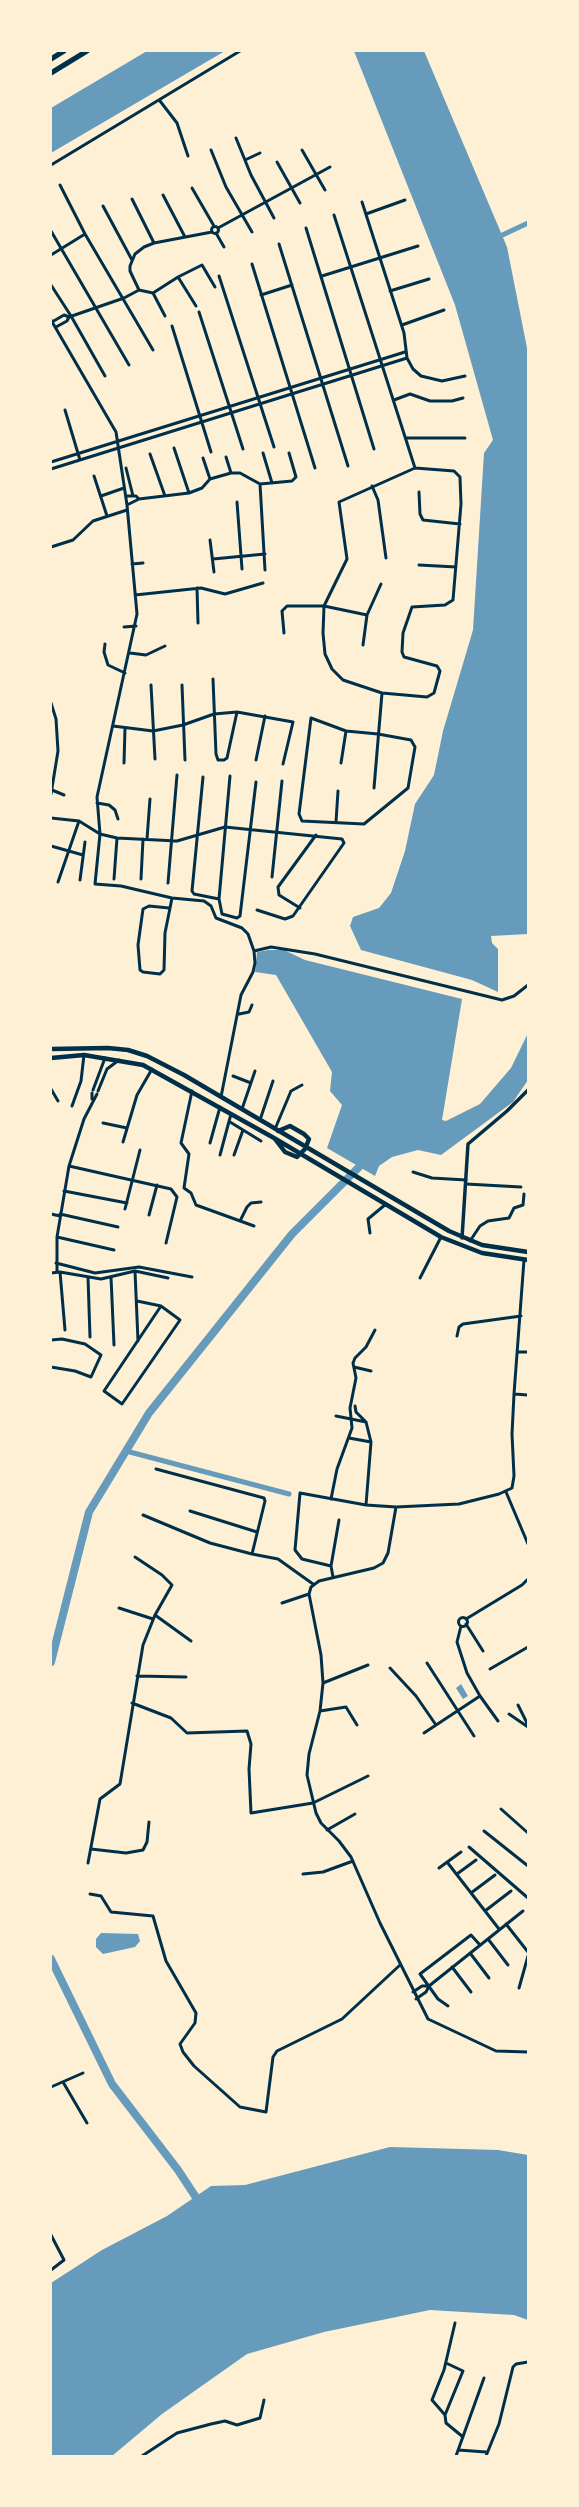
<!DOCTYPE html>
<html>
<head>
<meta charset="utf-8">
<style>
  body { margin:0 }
  #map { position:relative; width:579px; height:2507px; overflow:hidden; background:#fdf0d5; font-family:"Source Sans 3",sans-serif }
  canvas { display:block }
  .frame { position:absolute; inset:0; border:52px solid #fdf0d5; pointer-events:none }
</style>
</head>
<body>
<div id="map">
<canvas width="579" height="2507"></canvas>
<div class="frame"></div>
</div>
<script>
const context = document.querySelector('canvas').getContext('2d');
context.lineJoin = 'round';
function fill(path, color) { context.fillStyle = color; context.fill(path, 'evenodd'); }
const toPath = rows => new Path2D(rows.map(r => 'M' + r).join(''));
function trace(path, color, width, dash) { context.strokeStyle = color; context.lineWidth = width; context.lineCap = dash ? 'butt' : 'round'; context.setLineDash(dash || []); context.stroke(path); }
const water = toPath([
  [147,51,225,51,51,153,51,108],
  [354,51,424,51,507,247,528,353,528,934,491,936,492,943,498,949,498,992,472,980,361,950,350,926,353,917,379,908,391,893,405,851,415,804,434,775,443,731,473,630,484,453,493,440,455,305],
  [269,950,284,950,305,960,462,999,442,1120,446,1121,480,1104,511,1068,528,1033,528,1080,513,1102,441,1155,418,1150,392,1157,379,1166,375,1176,327,1148,342,1105,330,1091,332,1072,276,975,255,972,257,952],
  [461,1684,468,1696,463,1699,456,1688],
  [101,1933,138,1934,140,1941,135,1947,103,1954,96,1947,96,1939],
  [390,2147,498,2150,528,2155,528,2320,514,2315,430,2310,324,2332,247,2354,162,2414,112,2456,51,2456,51,2283,102,2250,167,2216,211,2186,245,2185]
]);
const canal = toPath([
  [496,238,528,223],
  [126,1451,289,1494]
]);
const river = toPath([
  [51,1662,89,1512,149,1413,292,1234,367,1159],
  [51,1959,112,2084,178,2170,201,2205]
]);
const minor = toPath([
  [160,101,177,123,188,156],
  [236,138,251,175,274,218],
  [211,150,226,187,252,232],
  [302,150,325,190],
  [245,160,260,153],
  [277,162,300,203],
  [51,165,240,51],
  [60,185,85,234,153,350],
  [192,188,214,226],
  [163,195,185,237],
  [132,199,154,243],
  [362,202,404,333,407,358,413,369,421,376,442,381,465,376],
  [103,206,132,260],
  [366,214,405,200],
  [334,215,415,468],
  '211.5 230a3.5 3.5 0 1 1 7 0a3.5 3.5 0 1 1-7 0Z',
  [218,228,330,167],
  [306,228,374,449],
  [51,231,129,365],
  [216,233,224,247],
  [279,244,348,466],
  [51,255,85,234],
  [252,264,315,468],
  [219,276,274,447],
  [322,276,418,246],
  [51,285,71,316,105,376],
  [139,290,153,293,165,316],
  [390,291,429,279],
  [153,293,178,277],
  [261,295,292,285],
  [196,306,178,277,202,265,215,287],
  [199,312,243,449],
  [51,320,116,432,127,505,137,614,97,797,100,834,95,884,121,886,172,898,204,901,211,906,216,918,242,928,248,934,254,951,255,963,253,972,241,995,221,1097],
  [52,322,64,315,69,317,124,298,139,290,130,271,130,266,135,254,144,247,154,243,212,232],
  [402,325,444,310],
  [172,326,211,452],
  [56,327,67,321,69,317],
  [394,400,410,394,430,401,452,401,463,398],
  [65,410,80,460],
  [406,438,465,438],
  [174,448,189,493],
  [263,453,272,483],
  [150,454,165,496],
  [226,457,231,473],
  [203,458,210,479],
  [51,462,405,352],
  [126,468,133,496],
  [415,468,454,471,460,477,461,504,453,600,445,605,412,607,403,633,402,652,404,657,437,666,440,671,434,693,427,697,382,693,343,680,332,669,325,654,323,633,324,606,347,559,339,502,415,468],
  [51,469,407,358],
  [94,476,107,516],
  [260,484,265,570],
  [372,486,378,500,386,558],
  [419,492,420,514,423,520,460,524],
  [101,496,124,488],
  [126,496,136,496,139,499],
  [237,502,242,569],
  [127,505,139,499,189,493,202,488,210,479,231,473,240,473,260,484,292,481,296,477,289,453],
  [210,540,214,572],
  [51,547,73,540,93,521,127,510],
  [213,559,265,554],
  [132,564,143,563],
  [419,565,456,567],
  [197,588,198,623],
  [135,595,201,588,225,594,263,583],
  [124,627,136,626],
  [284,633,282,611,287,606,324,606,367,615],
  [105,644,104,652,108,665,125,673],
  [363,645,367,615,381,584],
  [130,653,146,655,165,646],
  [213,679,216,754,218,760,224,760,227,758,237,712],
  [151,685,155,759],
  [182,685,185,760],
  [51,703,56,719,58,751,51,794],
  [311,718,346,731,378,734,411,740,415,747,408,788,364,824,302,821,299,814,311,718],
  [113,726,153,731,183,725,214,714,237,712,293,722,283,764],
  [256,760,265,716],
  [124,763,125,728],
  [341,763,346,731],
  [230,776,219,899,222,914,237,918,240,916,256,782],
  [203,777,192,891,194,894,219,899],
  [374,788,382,693],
  [52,790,64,795],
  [97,803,109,805,115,810,118,819],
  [51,818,79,821,100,834,117,838,177,841,225,827,342,839,344,843,293,916,285,919,257,910],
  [336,822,338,791],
  [147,839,150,799],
  [51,846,83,855],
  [272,877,282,781],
  [114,879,117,838],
  [141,879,143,839],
  [80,880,85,842],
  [58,882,79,821],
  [168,883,177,775],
  [169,908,149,906,143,909,138,945,140,970,143,972,160,974,164,970,165,933,172,898],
  [300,908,279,895,278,887,316,835],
  [254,951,271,947,315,954,502,1000,514,996,528,985],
  [239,1014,249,1012,252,1005],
  [233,1076,251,1083],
  [51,1089,58,1101],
  [93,1090,105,1058],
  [98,1091,107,1069,119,1060],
  [192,1091,181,1143,189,1154,184,1188,191,1193,196,1205,254,1226],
  [92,1093,92,1099],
  [72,1106,81,1081,84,1055],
  [242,1109,255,1071],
  [260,1120,273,1081],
  [230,1122,261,1141],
  [103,1123,127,1128],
  [275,1129,291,1091,302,1085],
  [123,1142,137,1095,152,1069],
  [210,1143,220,1107],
  [220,1155,231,1114],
  [234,1155,243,1130],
  [69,1166,171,1189,177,1197,166,1243],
  [413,1172,432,1178,466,1180],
  [466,1184,521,1187],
  [64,1191,127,1203],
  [125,1209,140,1150],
  [51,1214,60,1216],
  [60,1214,118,1227],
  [149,1215,157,1185],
  [240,1221,247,1207,251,1203,261,1202],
  [370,1233,368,1219,386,1204],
  [57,1237,114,1250],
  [470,1241,480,1226,488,1221,509,1218,514,1208,523,1205,524,1194],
  [524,1260,514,1394,512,1434,514,1476,512,1488,499,1494,459,1504,396,1507,388,1553,383,1563,374,1568,319,1581,311,1587,309,1594,321,1655,323,1683,320,1711,309,1754,307,1775,316,1813,321,1823,339,1841,351,1857,380,1923,428,2019,496,2051,528,2052],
  [56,1263,95,1273,139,1267,192,1277],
  [135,1271,138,1341],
  [57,1272,57,1237,69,1166,84,1119,97,1094],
  [60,1272,65,1330],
  [51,1273,60,1272,101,1279,135,1271,168,1278],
  [88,1277,90,1337],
  [111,1277,114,1345],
  [420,1278,441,1237],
  [137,1301,161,1306,180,1320,122,1404,104,1391,161,1306],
  [457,1336,459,1327,463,1324,521,1316],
  [51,1340,62,1339,85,1344,101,1355,91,1377,75,1371,51,1367],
  [518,1352,528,1352],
  [354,1367,371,1371],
  [514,1394,528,1395],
  [355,1406,356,1412,366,1422,371,1442],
  [336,1416,366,1422],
  [349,1438,371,1442,366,1505],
  [156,1469,264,1498,265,1501,252,1554,278,1559,313,1584],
  [506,1492,528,1544],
  [331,1499,337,1469,352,1428,350,1408,356,1378,353,1363,355,1358,366,1347,375,1330],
  [190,1511,257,1532],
  [143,1515,210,1543,252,1554],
  [331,1566,339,1520],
  [333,1577,331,1566,302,1559,295,1550,300,1493,366,1505,396,1507],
  [282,1603,309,1594],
  [119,1608,153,1619],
  [155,1615,191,1641],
  '458.5 1622a4.5 4.5 0 1 1 9 0a4.5 4.5 0 1 1-9 0Z',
  [466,1619,522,1585,528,1579],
  [466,1624,483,1651],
  [461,1626,457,1642,467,1673,480,1696,498,1721],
  [427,1663,474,1736],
  [390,1668,416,1696,436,1725],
  [490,1669,528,1647],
  [137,1676,186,1677],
  [323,1683,368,1665],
  [132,1703,171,1718,187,1733,247,1731,251,1744,249,1769,251,1813,313,1803,368,1776],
  [518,1705,528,1725],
  [320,1711,346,1707,357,1725],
  [509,1714,528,1727],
  [424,1733,480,1696],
  [501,1809,528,1833],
  [327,1830,355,1814],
  [484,1831,528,1866],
  [469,1847,528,1898],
  [91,1849,126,1853,143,1850,147,1842,149,1822],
  [447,1862,499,1929],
  [88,1863,100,1799,120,1784,143,1645,155,1615,172,1585,162,1575,135,1557],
  [439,1868,461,1852],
  [303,1874,323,1872,353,1861],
  [457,1874,476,1860],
  [471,1893,495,1875],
  [90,1894,101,1896,111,1912,153,1916,166,1961,196,2013,195,2023,180,2044,183,2052,194,2066,240,2107,266,2112,273,2057,277,2051,342,2019,400,1965],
  [485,1911,511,1891],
  [506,1924,528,1952],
  [488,1939,508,1965],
  [470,1953,489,1978],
  [452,1967,471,1992],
  [519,1988,528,1956],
  [413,1992,422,1986,429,1986],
  [416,1999,426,1992,429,1986,523,1911],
  [448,2006,438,1999,420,1974,471,1935,480,1945],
  [63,2082,87,2123],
  [51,2087,83,2073],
  [51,2235,64,2260,51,2270],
  [455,2323,444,2370,432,2400,445,2415,446,2423,463,2437],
  [445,2415,463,2371,446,2363],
  [458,2450,486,2452],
  [142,2456,177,2433,211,2424,225,2421,237,2425,260,2418,264,2400],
  [456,2456,484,2378],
  [486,2456,499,2424,513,2367,516,2364,528,2362]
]);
const tertiary = toPath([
  [462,1238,468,1144,507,1111,528,1090]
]);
const primary = toPath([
  [51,1049,108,1048,128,1050,147,1056,184,1075,449,1231,482,1245,528,1252],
  [51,1058,84,1055,143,1065,274,1138,441,1237,482,1253,528,1260],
  [275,1139,285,1152,297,1157,305,1149,309,1139,304,1134,290,1126,278,1131]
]);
const motorway = toPath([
  [51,59,64,51],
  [51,73,87,51]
]);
fill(water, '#669bbc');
trace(canal, '#669bbc', 5);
trace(river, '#669bbc', 8);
trace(minor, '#003049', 3);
trace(tertiary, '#003049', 3.5);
trace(primary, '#003049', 4.5);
trace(motorway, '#003049', 5);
</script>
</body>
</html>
